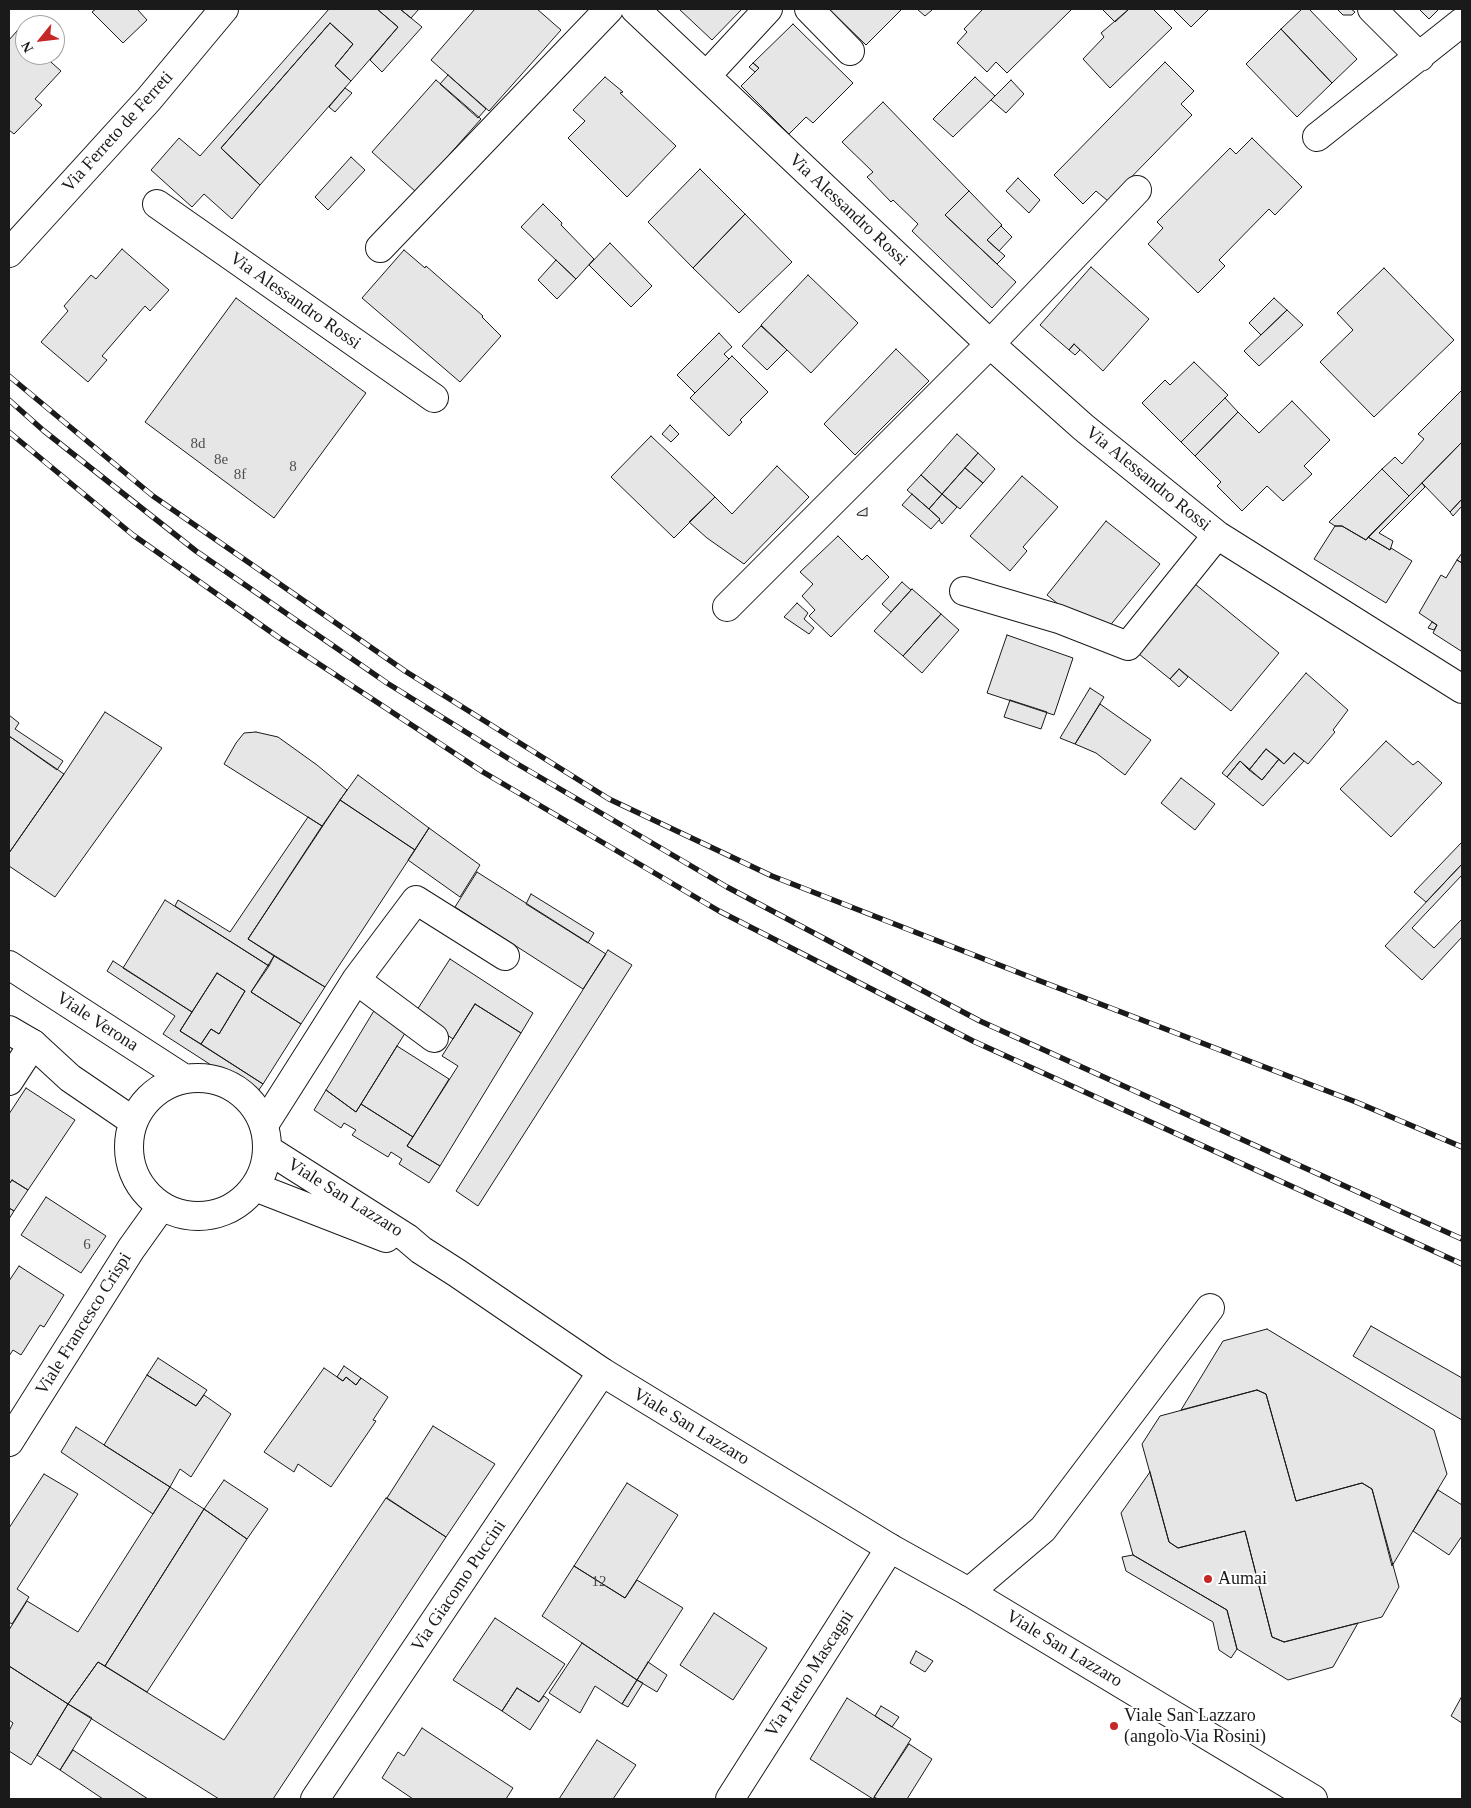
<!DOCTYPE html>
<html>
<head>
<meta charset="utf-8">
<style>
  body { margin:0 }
  #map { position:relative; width:1471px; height:1808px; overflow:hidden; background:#fff; font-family:Georgia,serif }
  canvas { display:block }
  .frame { position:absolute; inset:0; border:10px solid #1a1a1a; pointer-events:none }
  .north { position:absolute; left:15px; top:15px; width:50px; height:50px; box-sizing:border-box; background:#fff; border:1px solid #a3a3a3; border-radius:50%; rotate:241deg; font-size:14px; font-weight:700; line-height:20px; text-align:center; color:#1a1a1a }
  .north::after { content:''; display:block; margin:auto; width:18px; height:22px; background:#c62828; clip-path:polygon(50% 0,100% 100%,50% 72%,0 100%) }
</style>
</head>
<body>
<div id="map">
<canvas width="1471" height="1808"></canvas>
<div class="frame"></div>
<div class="north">N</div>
</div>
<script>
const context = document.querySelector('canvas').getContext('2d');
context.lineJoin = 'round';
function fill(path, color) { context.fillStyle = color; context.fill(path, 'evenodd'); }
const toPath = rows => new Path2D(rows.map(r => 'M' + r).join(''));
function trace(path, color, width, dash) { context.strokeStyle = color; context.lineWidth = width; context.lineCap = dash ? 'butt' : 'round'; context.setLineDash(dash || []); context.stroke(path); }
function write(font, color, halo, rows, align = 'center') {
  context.font = font + ' Georgia,serif'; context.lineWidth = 4; context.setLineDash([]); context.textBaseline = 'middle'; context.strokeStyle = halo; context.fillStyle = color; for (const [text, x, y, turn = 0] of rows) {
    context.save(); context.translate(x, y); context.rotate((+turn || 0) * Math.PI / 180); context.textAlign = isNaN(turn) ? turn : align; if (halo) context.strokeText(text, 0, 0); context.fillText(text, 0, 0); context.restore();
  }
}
const building = toPath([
  [96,9,137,9,147,20,123,43,92,12,96,9],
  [329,9,377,9,398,27,351,81,335,66,353,44,330,23,221,148,260,185,232,219,204,194,192,207,151,170,179,138,200,156,329,9],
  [377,9,400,9,422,27,382,72,370,60,398,27,377,9],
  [400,9,419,9,411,18,400,9],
  [475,9,537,9,561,30,489,111,431,60,475,9],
  [679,9,742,9,712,40,679,9],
  [829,9,902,9,866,45,829,9],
  [917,9,931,9,932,10,925,16,917,9],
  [983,9,1072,9,1007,73,996,62,987,72,957,43,967,32,964,29,983,9],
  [1102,9,1129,9,1115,22,1102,9],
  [1129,9,1153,9,1172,28,1110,88,1083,59,1104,37,1101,33,1129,9],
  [1173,9,1209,9,1191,27,1173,9],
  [1302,9,1309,9,1357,59,1332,83,1281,29,1302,9],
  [1337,9,1351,9,1355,12,1352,15,1343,15,1337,9],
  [1419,9,1439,9,1429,19,1419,9],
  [330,23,353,44,335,66,351,81,260,185,221,148,330,23],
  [793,24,853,83,813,123,806,117,789,134,741,86,759,68,753,63,793,24],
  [1281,29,1332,83,1297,117,1246,64,1281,29],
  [17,31,25,38,25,55,43,55,61,71,35,99,42,105,14,134,9,130,9,40,17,31],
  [1165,62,1194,91,1181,104,1192,115,1108,201,1096,191,1083,204,1054,175,1165,62],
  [753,63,759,68,755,72,749,67,753,63],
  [448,75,486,109,478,118,440,84,448,75],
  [605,77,623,92,620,93,676,146,627,197,568,138,585,121,573,110,605,77],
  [975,77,995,96,953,137,933,119,975,77],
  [436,80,481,119,416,192,372,152,436,80],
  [1011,80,1024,94,1006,113,991,100,1011,80],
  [345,88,352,93,335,112,329,107,345,88],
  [883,102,969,191,945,215,1016,282,992,308,912,231,918,224,893,200,891,202,867,177,873,172,842,142,883,102],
  [1252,138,1302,187,1275,215,1269,209,1219,260,1225,266,1198,293,1148,244,1163,228,1157,222,1230,148,1236,154,1252,138],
  [351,157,365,170,328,210,315,197,351,157],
  [700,169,745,214,693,268,648,222,700,169],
  [1018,178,1040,200,1029,213,1006,191,1018,178],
  [969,191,1002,225,987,240,1005,256,997,264,945,215,969,191],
  [543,204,562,223,561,225,594,259,576,279,521,227,543,204],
  [745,214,792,262,739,313,693,268,745,214],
  [1001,226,1012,237,999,251,987,240,1001,226],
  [610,243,652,286,631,307,589,265,610,243],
  [122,249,169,290,150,311,145,306,102,356,107,360,88,382,41,342,68,311,64,306,91,275,96,279,122,249],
  [404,250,425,268,426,266,483,316,482,317,501,336,460,382,362,298,404,250],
  [556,260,576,279,557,299,538,280,556,260],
  [1091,267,1149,319,1103,371,1074,344,1069,350,1040,325,1091,267],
  [1384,268,1454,340,1374,417,1320,362,1353,330,1337,313,1384,268],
  [808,275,858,323,811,373,761,325,808,275],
  [236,298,366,393,274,518,145,422,236,298],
  [1274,298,1287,310,1261,335,1249,323,1274,298],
  [1287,310,1303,325,1259,366,1244,351,1287,310],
  [761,326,787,350,767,370,742,346,761,326],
  [719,333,732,347,724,354,729,359,695,393,677,375,719,333],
  [1074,344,1080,350,1075,355,1069,350,1074,344],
  [896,349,929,381,855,455,824,424,896,349],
  [732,356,768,392,740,420,742,422,729,436,690,398,732,356],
  [1194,362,1228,395,1181,442,1142,403,1165,380,1170,385,1194,362],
  [1462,390,1462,442,1409,496,1382,469,1395,457,1402,464,1424,439,1418,434,1462,390],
  [1225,398,1238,412,1195,456,1181,442,1225,398],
  [1292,401,1330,440,1304,466,1312,474,1283,501,1267,486,1242,511,1217,486,1221,482,1195,456,1238,412,1259,433,1292,401],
  [670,425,679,434,671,442,662,434,670,425],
  [957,434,978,453,942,494,921,475,957,434],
  [651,436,715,497,674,538,611,477,651,436],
  [1462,442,1462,499,1450,512,1422,483,1462,442],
  [978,453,995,469,983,483,965,468,978,453],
  [777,466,809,497,744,564,707,538,689,522,715,497,732,514,777,466],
  [965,468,983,483,960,509,942,494,965,468],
  [1382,469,1409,496,1366,540,1342,526,1335,526,1329,522,1382,469],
  [921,475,942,494,929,509,907,490,921,475],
  [1022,476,1058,507,1023,547,1027,551,1010,571,970,536,1022,476],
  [1422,483,1425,487,1379,533,1393,541,1390,550,1368,537,1422,483],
  [912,494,940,519,931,529,902,505,912,494],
  [942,494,957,507,942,524,939,520,940,519,929,509,942,494],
  [1462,499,1462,506,1453,516,1450,512,1462,499],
  [867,508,867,516,857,515,858,513,867,508],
  [1106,521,1160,564,1104,633,1078,620,1047,595,1106,521],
  [1335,526,1342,526,1366,540,1368,537,1390,550,1391,548,1412,561,1386,603,1314,559,1335,526],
  [838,536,862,560,867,555,889,577,831,637,809,616,815,610,802,596,813,584,800,572,838,536],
  [1462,553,1462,563,1457,560,1462,553],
  [1457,560,1462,563,1462,649,1461,651,1433,633,1437,625,1419,613,1441,575,1446,578,1457,560],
  [902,582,911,590,891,612,882,604,902,582],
  [1195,584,1279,653,1231,711,1179,669,1170,679,1139,654,1195,584],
  [912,589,941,614,903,656,874,631,912,589],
  [797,603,808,613,804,619,814,628,809,634,784,617,797,603],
  [941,614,959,630,922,673,903,656,941,614],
  [1432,622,1437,625,1434,630,1428,628,1432,622],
  [1007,635,1073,658,1054,715,987,693,1007,635],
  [1179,669,1188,677,1179,687,1170,679,1179,669],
  [1306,673,1348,710,1333,730,1335,732,1308,764,1294,753,1284,764,1266,749,1249,770,1240,761,1227,777,1222,773,1306,673],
  [1090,688,1104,697,1075,744,1060,738,1090,688],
  [1010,700,1047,712,1041,729,1004,717,1010,700],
  [1100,704,1151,740,1125,775,1096,753,1075,744,1100,704],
  [105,712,162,748,55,897,9,866,9,853,64,774,105,712],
  [9,715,19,723,15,729,63,761,57,770,9,736,9,715],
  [256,732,278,737,317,765,347,790,322,826,224,764,236,743,244,733,256,732],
  [9,736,64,774,9,853,9,736],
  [1386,741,1413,765,1418,761,1442,783,1391,837,1340,789,1386,741],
  [1266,749,1279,759,1262,780,1249,770,1266,749],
  [1294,753,1304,761,1263,806,1227,777,1240,761,1262,780,1279,759,1284,764,1294,753],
  [358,775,429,828,415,850,340,800,358,775],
  [1181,778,1215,804,1195,830,1161,803,1181,778],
  [340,800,415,850,325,987,248,939,340,800],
  [308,817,322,826,248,939,274,956,269,966,175,906,178,900,230,932,308,817],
  [429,828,480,865,460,897,408,860,429,828],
  [1462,842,1462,864,1426,902,1414,892,1462,842],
  [1462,864,1462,937,1422,980,1385,946,1462,864],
  [477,872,606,954,583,989,455,907,477,872],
  [1462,875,1462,919,1434,948,1412,928,1462,875],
  [531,894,594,933,588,943,526,904,531,894],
  [165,900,269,966,251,992,301,1024,263,1084,201,1044,211,1029,219,1034,245,991,217,973,192,1012,123,968,165,900],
  [608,950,632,965,478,1206,456,1191,608,950],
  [274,956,325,987,301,1024,251,992,274,956],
  [450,959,533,1013,521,1033,475,1004,453,1039,415,1013,450,959],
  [113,961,192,1012,180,1031,263,1084,256,1094,163,1034,175,1016,107,971,113,961],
  [217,973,245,991,219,1034,211,1029,201,1044,180,1031,217,973],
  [475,1004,521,1033,440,1166,407,1146,458,1066,442,1056,475,1004],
  [375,1009,407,1030,356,1112,326,1090,375,1009],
  [397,1046,449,1079,413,1137,361,1104,397,1046],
  [26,1088,75,1120,28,1190,12,1180,9,1184,9,1114,26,1088],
  [326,1090,356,1112,361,1104,413,1137,407,1146,440,1166,429,1183,399,1164,402,1159,391,1152,388,1157,352,1135,356,1130,344,1123,341,1128,314,1110,326,1090],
  [12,1180,28,1190,14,1211,9,1208,9,1184,12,1180],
  [46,1197,106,1236,81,1273,21,1235,46,1197],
  [9,1208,14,1211,9,1219,9,1208],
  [19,1266,64,1295,44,1327,40,1325,21,1355,13,1350,9,1356,9,1281,19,1266],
  [1371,1326,1462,1378,1462,1420,1353,1356,1371,1326],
  [1267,1329,1434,1430,1447,1474,1392,1566,1372,1489,1362,1483,1296,1501,1266,1394,1257,1390,1181,1410,1223,1341,1267,1329],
  [158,1358,207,1390,196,1406,147,1375,158,1358],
  [344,1366,361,1378,356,1385,346,1377,343,1381,337,1377,344,1366],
  [324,1368,343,1381,346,1377,356,1385,361,1378,388,1397,373,1420,376,1421,331,1487,298,1464,294,1472,264,1452,324,1368],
  [147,1375,196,1406,204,1395,231,1414,191,1477,180,1469,170,1487,104,1445,147,1375],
  [1257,1390,1266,1394,1296,1501,1362,1483,1372,1489,1399,1587,1382,1617,1284,1642,1272,1637,1245,1531,1178,1548,1169,1542,1142,1444,1160,1416,1257,1390],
  [433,1426,495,1464,446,1537,387,1498,433,1426],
  [76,1427,170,1487,153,1514,61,1452,76,1427],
  [1150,1472,1169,1542,1178,1548,1245,1531,1272,1637,1284,1642,1358,1623,1333,1667,1288,1680,1237,1649,1227,1610,1133,1555,1121,1513,1150,1472],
  [44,1474,78,1494,17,1589,29,1597,12,1624,9,1622,9,1528,44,1474],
  [224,1480,268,1509,247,1539,204,1509,224,1480],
  [627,1483,678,1515,625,1598,574,1566,627,1483],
  [170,1487,204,1509,105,1666,98,1662,68,1704,9,1666,9,1630,27,1601,78,1632,170,1487],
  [1438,1490,1462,1505,1462,1536,1449,1555,1413,1531,1438,1490],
  [386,1498,446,1537,273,1799,219,1799,68,1704,98,1662,224,1740,386,1498],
  [204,1509,247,1539,147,1692,105,1666,204,1509],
  [1133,1555,1227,1610,1237,1649,1231,1658,1219,1650,1213,1622,1126,1571,1122,1557,1133,1555],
  [574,1566,625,1598,637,1580,683,1608,637,1680,542,1616,574,1566],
  [714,1613,767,1648,733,1700,680,1665,714,1613],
  [495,1618,565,1664,539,1702,517,1688,502,1711,453,1680,495,1618],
  [582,1643,637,1680,622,1704,595,1686,580,1713,549,1693,582,1643],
  [916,1651,933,1661,925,1672,910,1663,916,1651],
  [648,1662,667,1675,657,1692,637,1680,648,1662],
  [9,1666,68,1704,31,1765,9,1751,9,1731,13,1723,9,1720,9,1666],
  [637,1680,643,1683,628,1707,622,1704,637,1680],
  [517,1688,539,1702,544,1696,549,1700,530,1730,502,1711,517,1688],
  [1462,1696,1462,1723,1451,1716,1462,1696],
  [847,1698,911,1739,873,1799,810,1759,847,1698],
  [68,1704,92,1718,60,1770,37,1755,68,1704],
  [881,1706,899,1717,892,1727,875,1716,881,1706],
  [422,1728,513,1788,506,1799,413,1799,382,1778,398,1752,404,1756,422,1728],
  [597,1740,636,1765,613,1799,559,1799,597,1740],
  [909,1744,932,1759,907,1799,878,1799,874,1797,909,1744],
  [73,1750,148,1799,103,1799,60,1770,73,1750]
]);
const minor = toPath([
  [635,9,990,344,1083,427,1217,535,1462,689],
  [809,9,850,51],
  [1372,9,1420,57],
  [706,76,768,9],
  [1317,137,1462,22],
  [157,204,434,398],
  [380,248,609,9],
  [964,591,1059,619,1128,646,1217,535],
  [727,607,990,344,1137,190],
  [356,980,434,1038],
  [9,1081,33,1044],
  [264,1125,356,980,416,900,505,956],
  [969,1592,1043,1529,1210,1308],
  [315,1799,602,1372],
  [730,1799,890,1548]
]);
const tertiary = toPath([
  [9,1442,131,1249,161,1207]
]);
const secondary = toPath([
  [9,253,149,99,224,9],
  [9,965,185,1079],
  [9,1030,33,1044,70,1078,133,1121],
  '129 1147a69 69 0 1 1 138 0a69 69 0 1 1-138 0Z',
  [267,1149,407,1238,421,1250,457,1273,602,1372,890,1548,969,1592,1313,1799],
  [255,1187,386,1238]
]);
const rail = toPath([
  [9,376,153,496,405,671,609,799,772,876,1035,979,1356,1102,1462,1147],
  [9,400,44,431,196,551,387,683,514,762,727,887,980,1021,1462,1239],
  [9,432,133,535,278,637,483,772,719,911,973,1041,1462,1264]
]);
const markers = [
  [1208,1579,5,"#c62828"],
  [1114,1726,5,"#c62828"]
];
const numberNames = [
  ["8d",198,444],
  ["8e",221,460],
  ["8",293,467],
  ["8f",240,475],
  ["6",87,1245],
  ["12",599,1582]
];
const streetNames = [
  ["Via Ferreto de Ferreti",118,132,-48],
  ["Via Alessandro Rossi",848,210,43],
  ["Via Alessandro Rossi",295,301,35],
  ["Via Alessandro Rossi",1148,479,39],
  ["Viale Verona",97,1022,33],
  ["Viale San Lazzaro",345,1198,32],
  ["Viale Francesco Crispi",84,1324,-58],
  ["Viale San Lazzaro",691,1427,31],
  ["Via Giacomo Puccini",459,1586,-56],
  ["Viale San Lazzaro",1064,1649,31],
  ["Via Pietro Mascagni",810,1674,-57]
];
const poiNames = [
  ["Aumai",1218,1579],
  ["Viale San Lazzaro",1124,1716],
  ["(angolo Via Rosini)",1124,1737]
];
fill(building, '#e6e6e6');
trace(building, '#1a1a1a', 1);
trace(minor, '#1a1a1a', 30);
trace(tertiary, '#1a1a1a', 30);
trace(secondary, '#1a1a1a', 30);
trace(minor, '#fff', 28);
trace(tertiary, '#fff', 28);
trace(secondary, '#fff', 28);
trace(rail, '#1a1a1a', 5.5);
trace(rail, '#fff', 4, [11]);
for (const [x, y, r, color] of markers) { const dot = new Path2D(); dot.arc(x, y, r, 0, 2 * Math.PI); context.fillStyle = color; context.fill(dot); trace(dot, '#fff', 2); }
write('15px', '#4d4d4d', null, numberNames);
write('18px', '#1a1a1a', '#fff', streetNames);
write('18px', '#1a1a1a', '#fff', poiNames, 'left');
</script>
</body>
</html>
